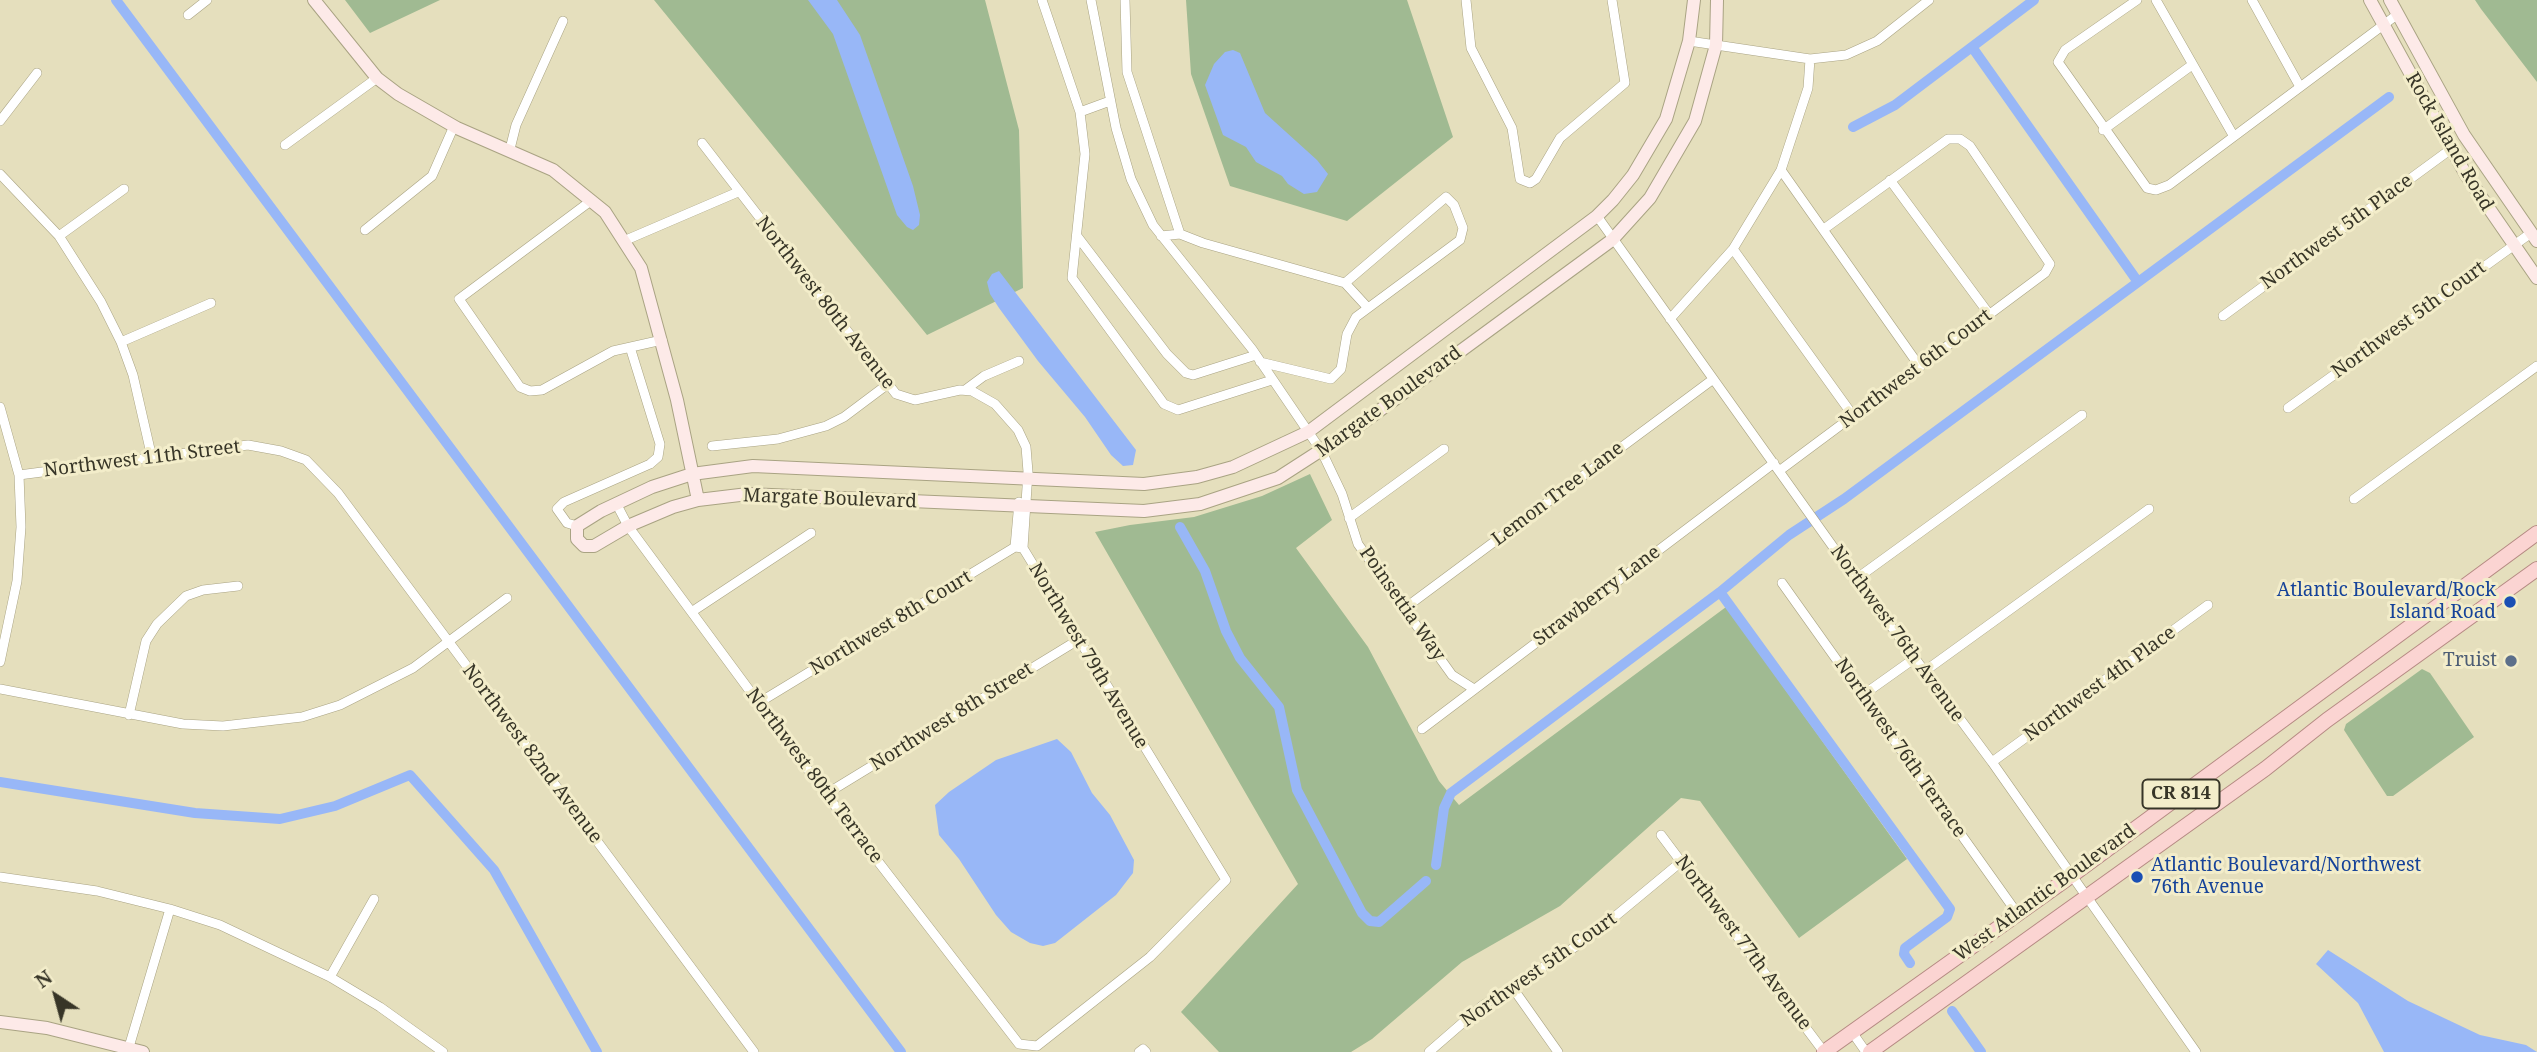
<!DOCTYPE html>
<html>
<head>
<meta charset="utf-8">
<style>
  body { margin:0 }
  #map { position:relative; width:2537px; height:1052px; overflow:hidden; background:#e5dfbd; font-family:"Noto Serif",serif }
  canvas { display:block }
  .north { position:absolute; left:21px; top:961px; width:70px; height:70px; -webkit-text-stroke:5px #f3edca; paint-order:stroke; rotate:324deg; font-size:19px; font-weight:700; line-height:28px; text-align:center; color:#373527 }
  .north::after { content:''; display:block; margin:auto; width:24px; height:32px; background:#373527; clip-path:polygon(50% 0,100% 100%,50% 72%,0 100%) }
</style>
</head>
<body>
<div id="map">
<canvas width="2537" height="1052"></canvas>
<div class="north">N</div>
</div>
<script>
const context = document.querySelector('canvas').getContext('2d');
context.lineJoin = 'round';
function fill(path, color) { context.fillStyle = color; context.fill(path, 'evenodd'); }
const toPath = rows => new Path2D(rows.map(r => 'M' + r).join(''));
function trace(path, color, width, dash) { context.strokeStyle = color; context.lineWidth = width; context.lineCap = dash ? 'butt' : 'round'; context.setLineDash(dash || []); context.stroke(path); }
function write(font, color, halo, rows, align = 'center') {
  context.font = font + ' "Noto Serif",serif'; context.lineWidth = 6; context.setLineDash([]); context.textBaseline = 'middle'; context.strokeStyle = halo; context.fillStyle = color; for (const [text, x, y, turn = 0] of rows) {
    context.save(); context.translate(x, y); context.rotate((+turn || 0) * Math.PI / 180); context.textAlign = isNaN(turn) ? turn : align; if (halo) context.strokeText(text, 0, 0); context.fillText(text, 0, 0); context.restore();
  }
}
const green = toPath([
  [345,0,440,0,370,33],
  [654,0,985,0,1019,130,1023,288,927,335],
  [1186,0,1407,0,1453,137,1347,221,1230,186,1191,74],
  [2475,0,2537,0,2537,82,2481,9],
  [1310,474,1332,520,1296,548,1368,647,1439,781,1459,805,1726,607,1907,859,1799,938,1700,801,1681,798,1560,906,1462,962,1372,1039,1351,1052,1219,1052,1181,1012,1298,884,1095,532,1130,525,1194,517,1262,496],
  [2422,669,2430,673,2474,737,2393,796,2387,796,2344,730,2346,724]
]);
const water = toPath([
  [808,0,837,0,860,35,913,186,920,215,919,225,913,230,907,227,897,215,833,34],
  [1233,50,1240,53,1265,113,1317,160,1328,174,1317,192,1304,194,1288,184,1282,176,1256,162,1246,147,1223,135,1205,85,1214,64,1225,52],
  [999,271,1136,450,1133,465,1123,466,1111,455,1085,417,1038,361,999,308,990,294,987,282,992,274],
  [1057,739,1071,752,1092,793,1110,815,1134,860,1133,873,1116,895,1055,943,1043,946,1030,943,1011,932,996,915,959,859,939,835,935,805,949,792,996,760],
  [2328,950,2408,1001,2480,1035,2526,1045,2537,1052,2384,1052,2358,1003,2316,964]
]);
const canal = toPath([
  [116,0,901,1052],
  [1972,47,2138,282],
  [1853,127,1895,105,2034,0],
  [1180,527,1205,571,1226,631,1240,658,1279,707,1297,790,1362,913,1370,921,1379,922,1426,881],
  [1720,592,1950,909,1947,917,1905,948,1904,954,1910,963],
  [0,782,195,813,280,819,335,806,410,775,494,870,597,1052],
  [1436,865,1444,808,1451,793,1720,592,1789,535,1844,499,2389,97],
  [1952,1011,1981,1052]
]);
const street = toPath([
  [1042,0,1080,112,1085,154,1072,278,1164,404,1178,410,1272,380],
  [1091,0,1116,128,1131,179,1153,225,1252,349,1322,452,1342,494,1358,544,1452,675,1474,689],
  [1125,0,1127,72,1180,234],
  [1466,0,1471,48,1512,128,1520,179,1530,183,1536,179,1560,138,1625,83,1612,0],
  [2137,0,2065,50,2058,62,2147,188,2156,190,2169,185,2398,14],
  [2156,0,2233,135],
  [2252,0,2299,85],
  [188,15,207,0],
  [1689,41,1810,59,1846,55,1877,41,1929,0],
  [1080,112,1110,101],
  [0,121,37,73],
  [2103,130,2192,65],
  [285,145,377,78],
  [510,149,516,125,563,21],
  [1781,170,1920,367],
  [0,174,59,236,101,302,121,342,133,375,152,458],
  [1890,180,1989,314],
  [592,200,459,299,520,387,530,391,542,390,613,351,662,340],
  [1597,216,1856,579,1992,762,2196,1052],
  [365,230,432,176,454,126],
  [59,236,124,189],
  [1077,236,1167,354,1186,373,1193,375,1256,355],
  [1161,236,1180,234,1203,243,1345,283,1368,308],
  [626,240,738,192],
  [1733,249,1854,417],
  [2223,316,2451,149],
  [1670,319,1733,249,1781,170,1808,88,1810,59],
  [121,342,211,303],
  [1260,362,1331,379,1341,369,1347,334,1356,317,1460,240,1463,228,1454,205,1446,197,1345,283],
  [965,390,984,376,1019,361],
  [0,407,19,475,21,527,17,581,0,662],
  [2288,408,2531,233],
  [712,446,778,439,826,426,844,417,888,384],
  [1779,471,2045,273,2050,264,1970,146,1960,139,1948,139,1824,229],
  [19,475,248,445,281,451,306,460,338,493,754,1052],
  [2354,499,2537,366],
  [616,503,628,526,826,794,1019,1044,1037,1046,1150,957,1226,880,1023,548,1028,472,1026,447,1018,430,995,404,972,391,960,390,915,400,896,394,702,143],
  [1349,518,1444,449],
  [577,526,567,523,557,509,564,502,650,464,658,457,660,444,630,347],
  [1015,547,1019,502],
  [1856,579,2082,415],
  [1782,583,2017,913],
  [1405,608,1712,380],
  [693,611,811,533],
  [1925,671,2149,509],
  [0,689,183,724,223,726,302,717,340,705,413,668,507,598],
  [1863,695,1915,658],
  [760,702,1015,547,1023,548],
  [129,715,146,641,157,624,186,596,203,590,238,586],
  [1422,729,1774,463],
  [1992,762,2208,605],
  [826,794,1078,640],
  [1661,835,1824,1052],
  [0,877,97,891,170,909,220,925,330,977,380,1007,443,1052],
  [330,977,374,899],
  [1512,987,1558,1052],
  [1852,1032,1866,1052],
  [129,1047,170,909],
  [1139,1052,1143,1049,1146,1052],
  [1429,1052,1482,1006,1589,938,1682,861]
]);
const secondary = toPath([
  [314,0,377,78,398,94,457,128,553,170,605,212,641,268,677,400,698,500],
  [1694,0,1689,41,1666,119,1633,175,1613,200,1597,216,1308,432,1233,467,1197,477,1144,484,753,466,692,474,652,487,601,511,577,526,577,539,584,546,594,546,628,526,673,507,698,500,748,494,1144,511,1200,504,1278,478,1357,427,1612,240,1650,198,1695,121,1716,45,1717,0],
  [2370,0,2466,175,2537,278],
  [2390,0,2464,135,2537,241],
  [0,1022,47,1028,143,1052]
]);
const primary = toPath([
  [1824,1052,2071,876,2537,533],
  [1870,1052,2265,769,2327,720,2537,569]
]);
const markers = [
  [2510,602,7,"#1a4fb4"],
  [2511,661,7,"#5c6f8a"],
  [2137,877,7,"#1a4fb4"]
];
const shields = [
  [2181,794,77]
];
const shieldNames = [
  ["CR 814",2181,794]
];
const streetNames = [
  ["Rock Island Road",2449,142,60],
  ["Northwest 5th Place",2337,232,-36],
  ["Northwest 80th Avenue",825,303,52],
  ["Northwest 5th Court",2409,320,-36],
  ["Northwest 6th Court",1916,369,-37],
  ["Margate Boulevard",1389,402,-36],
  ["Northwest 11th Street",142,459,-7],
  ["Lemon Tree Lane",1558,494,-37],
  ["Margate Boulevard",830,499,2],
  ["Strawberry Lane",1597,596,-37],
  ["Poinsettia Way",1402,604,55],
  ["Northwest 8th Court",891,623,-31],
  ["Northwest 76th Avenue",1897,634,54],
  ["Northwest 79th Avenue",1088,656,59],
  ["Northwest 4th Place",2100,684,-36],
  ["Northwest 8th Street",952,717,-32],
  ["Northwest 76th Terrace",1900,748,55],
  ["Northwest 82nd Avenue",532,754,53],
  ["Northwest 80th Terrace",814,776,53],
  ["West Atlantic Boulevard",2045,893,-36],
  ["Northwest 77th Avenue",1743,943,53],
  ["Northwest 5th Court",1539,970,-35]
];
const transitNames = [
  ["Atlantic Boulevard/Rock",2496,591],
  ["Island Road",2496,613],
  ["Atlantic Boulevard/Northwest",2151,866,"left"],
  ["76th Avenue",2151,888,"left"]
];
const serviceNames = [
  ["Truist",2497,661]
];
fill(green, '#a0ba92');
fill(water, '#98b7f7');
trace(canal, '#98b7f7', 10);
trace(street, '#a9a383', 10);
trace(secondary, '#a9a383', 14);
trace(primary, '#b58a83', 16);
trace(street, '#fff', 9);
trace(secondary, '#fdeae8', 12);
trace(primary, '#fbd4d2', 14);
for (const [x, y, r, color] of markers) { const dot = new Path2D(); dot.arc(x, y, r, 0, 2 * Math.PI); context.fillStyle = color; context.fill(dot); trace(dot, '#f3edca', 2.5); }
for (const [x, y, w] of shields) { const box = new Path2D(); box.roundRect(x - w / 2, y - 14.5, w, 29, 5); context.fillStyle = '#f3edca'; context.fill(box); trace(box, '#373527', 2); }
write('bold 18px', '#373527', null, shieldNames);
write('19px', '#373527', '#f3edca', streetNames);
write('19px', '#164399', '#f3edca', transitNames, 'right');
write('19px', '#4e5e75', '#f3edca', serviceNames, 'right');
</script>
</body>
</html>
